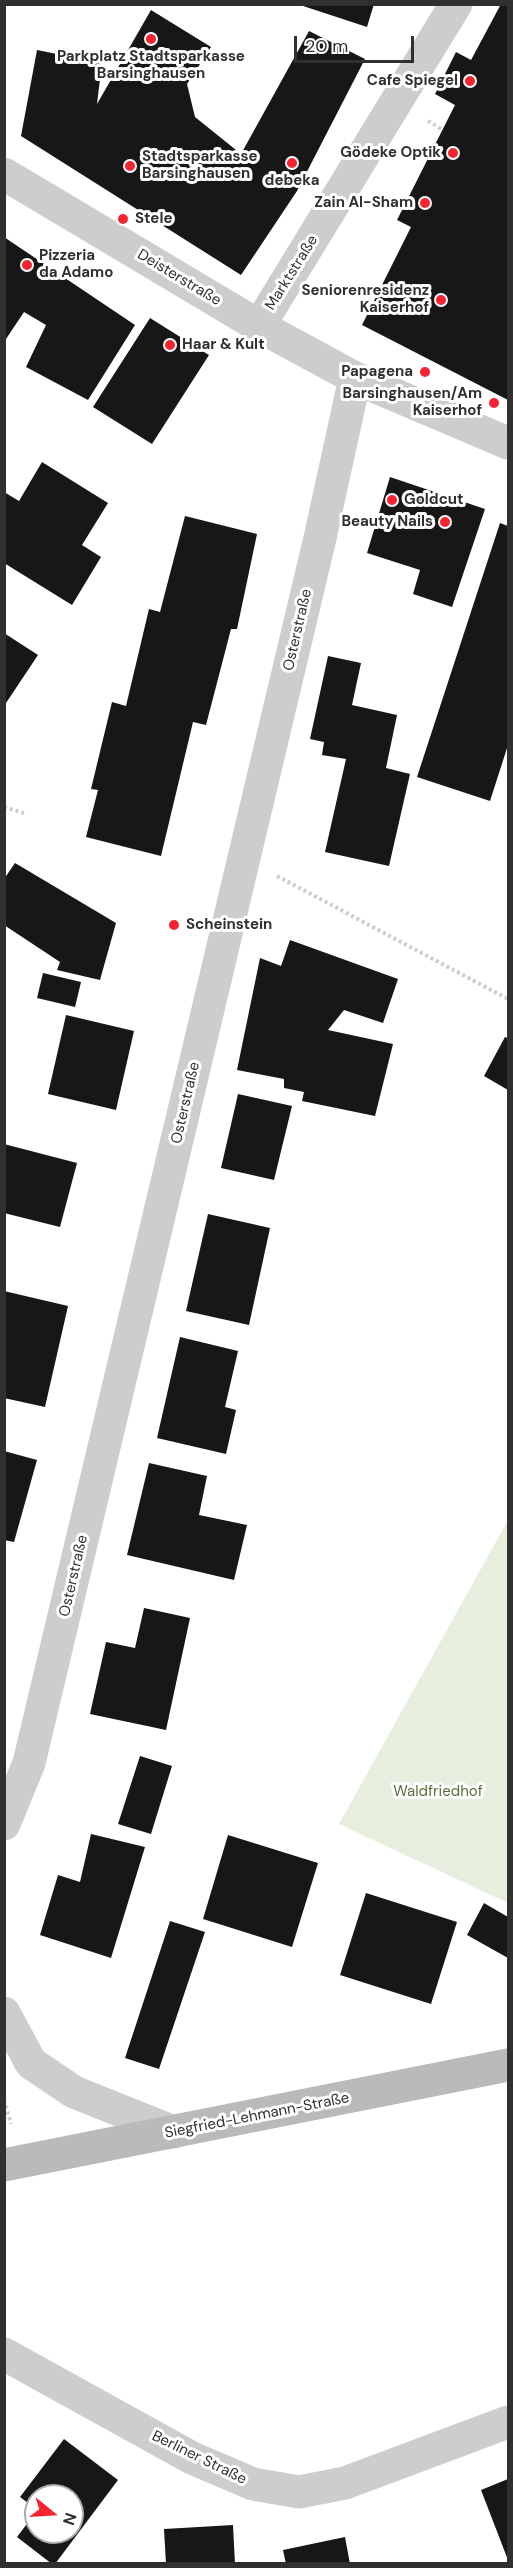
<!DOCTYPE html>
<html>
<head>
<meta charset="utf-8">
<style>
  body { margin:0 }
  #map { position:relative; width:513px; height:2568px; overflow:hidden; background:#fff; font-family:"DM Sans",sans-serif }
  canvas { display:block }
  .frame { position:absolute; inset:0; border:6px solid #303030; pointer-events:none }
  .north { position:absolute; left:24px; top:2484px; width:60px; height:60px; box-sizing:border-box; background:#fff; border:2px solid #acacac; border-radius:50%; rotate:108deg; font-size:16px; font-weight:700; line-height:24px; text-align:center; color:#303030 }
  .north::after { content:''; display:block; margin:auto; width:21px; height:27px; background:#f52430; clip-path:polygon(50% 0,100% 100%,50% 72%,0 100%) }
  .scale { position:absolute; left:294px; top:36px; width:120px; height:27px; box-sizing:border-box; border:3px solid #303030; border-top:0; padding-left:8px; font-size:18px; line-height:21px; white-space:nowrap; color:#303030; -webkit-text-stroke:4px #fff; paint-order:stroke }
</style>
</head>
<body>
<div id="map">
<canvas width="513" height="2568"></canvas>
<div class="frame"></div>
<div class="north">N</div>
<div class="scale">20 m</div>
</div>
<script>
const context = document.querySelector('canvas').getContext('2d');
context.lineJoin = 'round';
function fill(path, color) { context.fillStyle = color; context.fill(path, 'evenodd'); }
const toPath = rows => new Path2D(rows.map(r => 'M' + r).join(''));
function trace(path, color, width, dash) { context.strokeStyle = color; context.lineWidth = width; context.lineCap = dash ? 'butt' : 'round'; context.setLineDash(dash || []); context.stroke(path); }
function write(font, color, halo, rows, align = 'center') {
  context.font = font + ' "DM Sans",sans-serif'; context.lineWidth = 6; context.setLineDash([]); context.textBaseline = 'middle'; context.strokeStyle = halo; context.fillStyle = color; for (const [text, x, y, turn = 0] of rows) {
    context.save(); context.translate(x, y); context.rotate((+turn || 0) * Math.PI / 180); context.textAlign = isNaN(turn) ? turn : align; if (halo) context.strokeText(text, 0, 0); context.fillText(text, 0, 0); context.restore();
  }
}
const green = toPath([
  [508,1520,508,1903,339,1824]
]);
const building = toPath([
  [297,4,374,4,367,27],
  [501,4,508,4,508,400,362,325,411,227,397,220,455,105,435,94,456,52,471,60],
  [151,10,211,47,187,84,195,117,241,154,309,31,365,59,297,191,241,275,21,136,37,50,102,63,97,104],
  [4,237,135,325,88,400,26,367,46,325,24,312,4,342],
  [150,318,209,355,152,444,93,407],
  [42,462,108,503,82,545,101,557,72,605,4,563,4,492,19,501],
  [390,477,485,509,452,607,413,594,420,570,367,553],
  [185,516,257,534,237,629,231,629,206,725,193,722,161,856,86,837,98,790,91,789,112,702,126,706,149,609,160,612],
  [500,523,508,526,508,745,490,801,417,777],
  [4,633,38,655,4,706],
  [328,656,361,663,352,705,397,715,386,768,410,774,389,866,325,852,346,759,322,755,324,742,310,739],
  [15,863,116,923,100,980,57,970,60,962,4,925,4,879],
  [290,940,398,979,383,1023,344,1010,328,1030,393,1044,375,1116,302,1101,304,1092,284,1088,284,1079,237,1070,260,958,281,966],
  [43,973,81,982,75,1007,37,998],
  [66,1015,134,1031,116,1110,48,1094],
  [505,1037,508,1038,508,1090,484,1076],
  [238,1094,292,1106,274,1180,221,1168],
  [4,1144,77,1163,60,1227,4,1213],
  [208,1214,270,1228,249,1325,186,1311],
  [4,1291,68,1306,45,1407,4,1398],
  [180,1337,238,1351,225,1407,236,1410,226,1454,157,1438],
  [4,1451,37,1460,14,1542,4,1540],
  [149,1463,207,1476,199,1515,247,1525,234,1580,127,1555],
  [144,1608,190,1618,166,1730,90,1714,106,1642,135,1648],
  [140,1756,172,1766,151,1834,118,1824],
  [91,1834,145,1847,111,1958,40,1935,58,1875,80,1882],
  [228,1835,318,1863,292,1947,203,1919],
  [366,1893,457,1922,431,2004,340,1975],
  [484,1903,508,1917,508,1958,467,1935],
  [170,1921,205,1932,159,2069,125,2058],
  [64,2439,118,2480,55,2564,52,2564,17,2537,36,2512,36,2532,72,2532,72,2496,36,2496,36,2509,20,2497],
  [508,2479,508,2560,481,2490],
  [233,2525,235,2564,166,2564,164,2529],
  [345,2537,350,2564,286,2564,283,2550]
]);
const path = toPath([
  [428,121,443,130],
  [4,807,24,813],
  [277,876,508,999],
  [4,2100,11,2124]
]);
const street = toPath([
  [4,174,259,326,355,378,508,443],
  [259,326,456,4],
  [4,1824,29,1763,320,538,355,378],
  [4,2013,31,2063,74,2092,174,2132],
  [4,2354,192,2458,253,2484,299,2492,345,2483,508,2422]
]);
const secondary = toPath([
  [4,2165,508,2065]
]);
const markers = [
  [151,39,6,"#f52430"],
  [470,81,6,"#f52430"],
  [453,153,6,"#f52430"],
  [292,163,6,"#f52430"],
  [130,166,6,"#f52430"],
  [425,203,6,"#f52430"],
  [123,219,6,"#f52430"],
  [27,265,6,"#f52430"],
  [441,300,6,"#f52430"],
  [170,345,6,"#f52430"],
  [425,372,6,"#f52430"],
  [494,403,6,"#f52430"],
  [392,500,6,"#f52430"],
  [445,522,6,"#f52430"],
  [174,925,6,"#f52430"]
];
const poiNames = [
  ["Parkplatz Stadtsparkasse",151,57,"center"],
  ["Barsinghausen",151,74,"center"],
  ["Cafe Spiegel",458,81],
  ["Gödeke Optik",441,153],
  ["Stadtsparkasse",142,157,"left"],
  ["Barsinghausen",142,174,"left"],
  ["debeka",292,181,"center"],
  ["Zain Al-Sham",413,203],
  ["Stele",135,219,"left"],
  ["Pizzeria",39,256,"left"],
  ["da Adamo",39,273,"left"],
  ["Seniorenresidenz",429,291],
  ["Kaiserhof",429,308],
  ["Haar & Kult",182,345,"left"],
  ["Papagena",413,372],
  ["Barsinghausen/Am",482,394],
  ["Kaiserhof",482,411],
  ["Goldcut",404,500,"left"],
  ["Beauty Nails",433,522],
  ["Scheinstein",186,925,"left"]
];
const streetNames = [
  ["Marktstraße",292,273,-58],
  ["Deisterstraße",179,278,31],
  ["Osterstraße",298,630,-77],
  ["Osterstraße",186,1103,-77],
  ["Osterstraße",74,1576,-77],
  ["Siegfried-Lehmann-Straße",257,2116,-11],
  ["Berliner Straße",199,2458,26]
];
const parkNames = [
  ["Waldfriedhof",438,1792]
];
fill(green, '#e6eedd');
fill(building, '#171717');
trace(path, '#cdcdcd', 4, [3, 3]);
trace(street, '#cdcdcd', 33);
trace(secondary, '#bababa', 33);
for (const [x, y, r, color] of markers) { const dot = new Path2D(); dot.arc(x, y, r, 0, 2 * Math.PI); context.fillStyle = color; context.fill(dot); trace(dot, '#fff', 2); }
write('bold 15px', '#303030', '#fff', poiNames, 'right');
write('15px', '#303030', '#fff', streetNames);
write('15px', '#527039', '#fff', parkNames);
</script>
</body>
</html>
